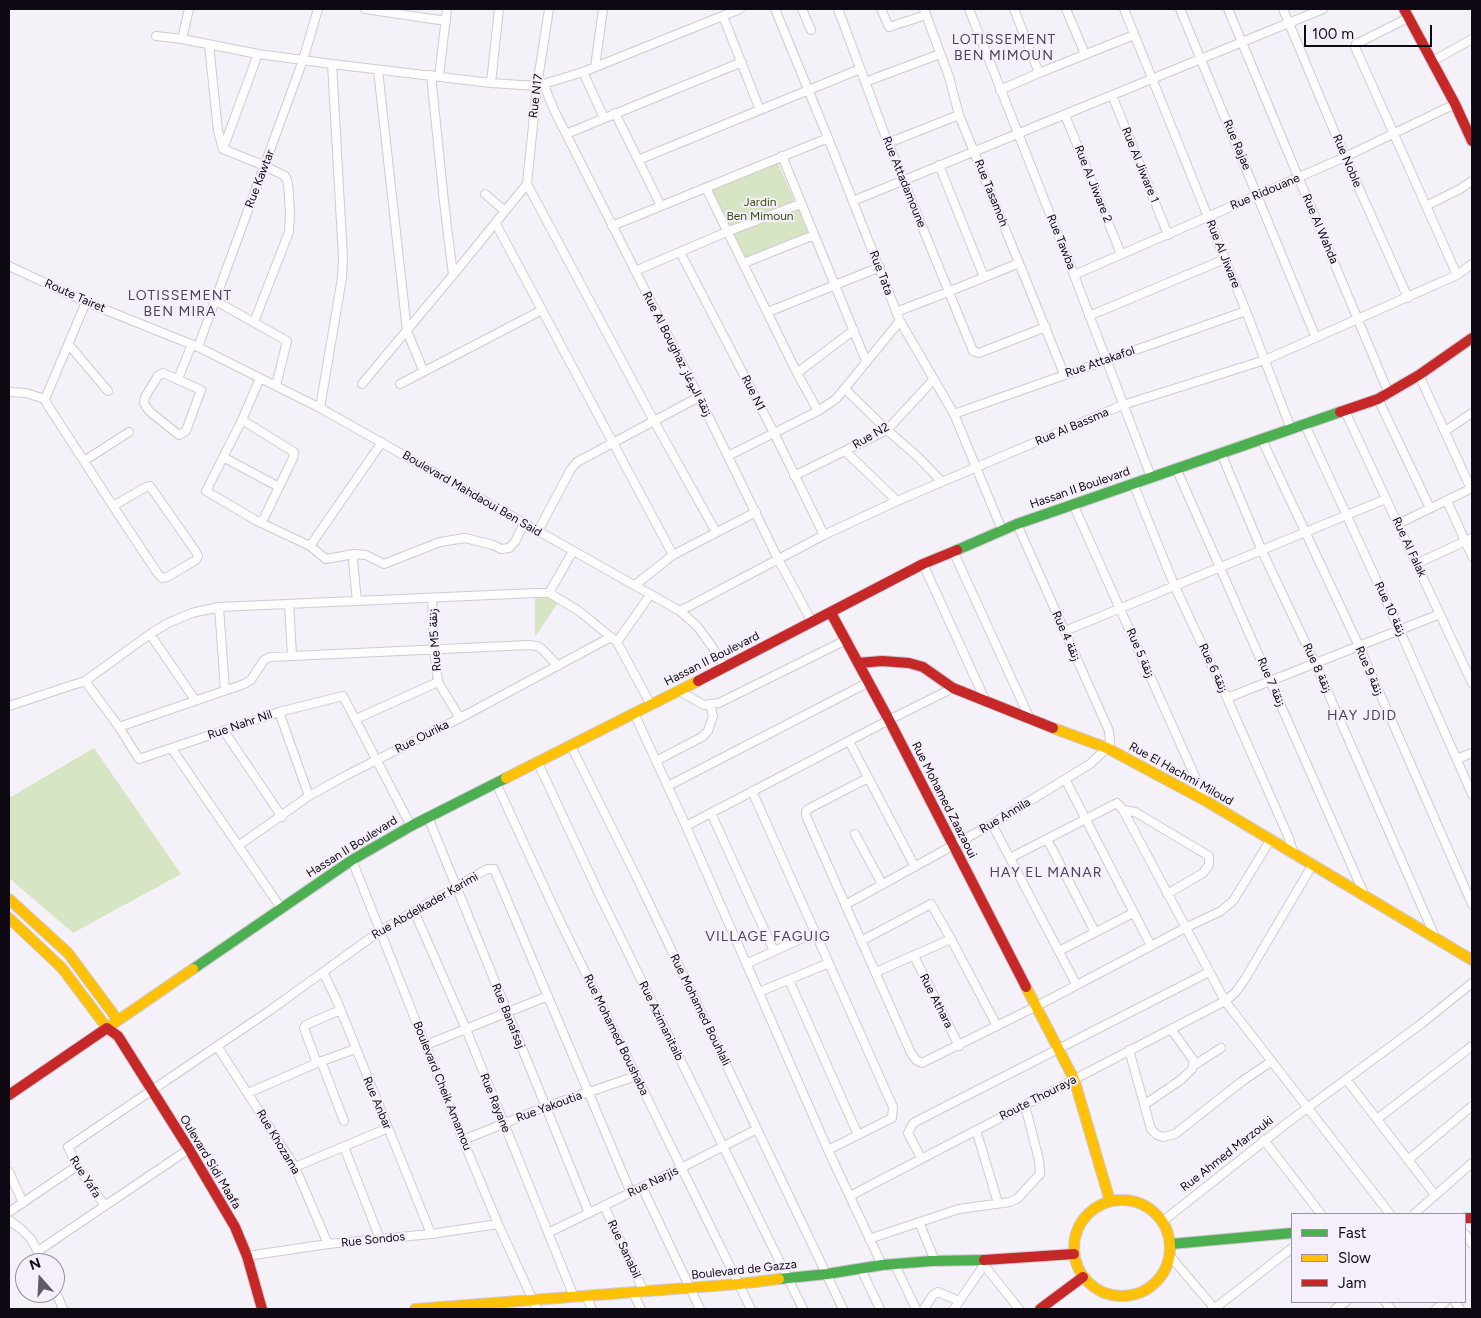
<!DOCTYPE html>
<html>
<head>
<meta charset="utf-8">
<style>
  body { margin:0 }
  #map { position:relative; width:1481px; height:1318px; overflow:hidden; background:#f5f1f8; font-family:Figtree,sans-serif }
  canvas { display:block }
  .frame { position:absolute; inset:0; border:10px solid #0f0913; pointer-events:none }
  .legend { position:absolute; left:1291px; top:1213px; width:175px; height:90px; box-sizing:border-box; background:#f5eefb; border:1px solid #99929e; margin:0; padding:6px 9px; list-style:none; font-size:15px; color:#0f0913 }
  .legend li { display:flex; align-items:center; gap:10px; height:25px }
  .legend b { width:25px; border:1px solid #99929e }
  .north { position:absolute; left:15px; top:1253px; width:50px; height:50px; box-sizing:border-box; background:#f5eefb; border:1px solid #99929e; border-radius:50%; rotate:341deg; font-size:14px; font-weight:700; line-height:20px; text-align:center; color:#0f0913 }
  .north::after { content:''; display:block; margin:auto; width:18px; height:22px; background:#605a63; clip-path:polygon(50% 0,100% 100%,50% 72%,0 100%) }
  .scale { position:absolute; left:1304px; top:25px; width:128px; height:22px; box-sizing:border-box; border:2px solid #0f0913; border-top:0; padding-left:6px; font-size:15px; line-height:18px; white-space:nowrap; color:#0f0913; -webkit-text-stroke:4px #f5eefb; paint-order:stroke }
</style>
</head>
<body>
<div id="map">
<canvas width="1481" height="1318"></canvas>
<div class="frame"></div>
<ul class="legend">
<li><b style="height:6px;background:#4caf50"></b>Fast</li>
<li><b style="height:6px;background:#ffc107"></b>Slow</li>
<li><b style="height:6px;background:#c62828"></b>Jam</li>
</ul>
<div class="north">N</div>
<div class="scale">100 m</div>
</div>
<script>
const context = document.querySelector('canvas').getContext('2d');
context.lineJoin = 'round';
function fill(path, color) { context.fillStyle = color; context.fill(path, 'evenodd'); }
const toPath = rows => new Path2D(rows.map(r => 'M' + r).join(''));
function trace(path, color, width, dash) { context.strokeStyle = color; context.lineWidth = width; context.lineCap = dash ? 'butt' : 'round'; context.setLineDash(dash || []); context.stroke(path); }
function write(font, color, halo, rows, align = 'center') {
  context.font = font + ' Figtree,Vazirmatn,sans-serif'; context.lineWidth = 4; context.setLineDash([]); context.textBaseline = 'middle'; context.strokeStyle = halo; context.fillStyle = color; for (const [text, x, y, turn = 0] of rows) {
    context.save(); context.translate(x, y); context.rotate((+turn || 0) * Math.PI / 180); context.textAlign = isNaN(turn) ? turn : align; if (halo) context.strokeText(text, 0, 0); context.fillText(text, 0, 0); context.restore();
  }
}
const green = toPath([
  [778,163,812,241,750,265,710,191],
  [547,595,559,601,535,637,535,597],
  [94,748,181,874,73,933,9,878,9,798]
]);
const street = toPath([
  [365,9,446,21],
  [775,9,828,138,900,321,954,414,1002,530],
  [802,9,811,30],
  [838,9,888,143,973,351,979,353,1046,327],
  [881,9,889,27,926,15],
  [924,9,949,77,959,115,1064,374],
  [969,9,1074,275,1151,477],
  [1014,9,1039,73],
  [1066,9,1085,54],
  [1124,9,1246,311,1291,429],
  [1180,9,1316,338],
  [1228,9,1389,394],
  [1283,9,1345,157,1408,298],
  [723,16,760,110],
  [1408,18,1356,44,1355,47,1457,275],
  [156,36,182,39,258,54,332,64,491,83,537,86,583,72,740,9],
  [182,39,189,9],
  [209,45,218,131,223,149,265,166,285,176,288,183,290,213,289,232,254,322],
  [1431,62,1472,39],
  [595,67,603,9],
  [378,70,407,331,423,370],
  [583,72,604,118],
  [431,75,444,202,453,275],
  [439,76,447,9],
  [865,82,940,54],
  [491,83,499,9],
  [544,85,554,110,699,397,778,559,812,622],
  [1000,90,1039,73,1134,35],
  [1112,95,1168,235],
  [615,113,661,206],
  [1065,115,1121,254],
  [566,134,742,62],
  [888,143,959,115],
  [223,149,258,54],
  [782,156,866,361],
  [638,160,860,69],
  [939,165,984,277],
  [527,184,654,421,716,532],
  [527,184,537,86,549,9],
  [706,188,797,373,818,411],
  [485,194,505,211],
  [853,201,1323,9],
  [1426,206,1460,189,1472,181],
  [496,224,673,555],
  [612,226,828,138],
  [680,252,774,433,824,535],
  [744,263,814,235],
  [9,266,86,302,198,347,320,408,680,611,697,626,713,648,725,668],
  [635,271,729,231,800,204],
  [1074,275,1345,157,1455,104],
  [214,300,287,341,276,386],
  [86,302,45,399,47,404,113,506,158,574,162,578,167,577,196,560,198,556,196,552,150,486,146,487,113,506],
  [768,312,880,267],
  [896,312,948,292,1019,263],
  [1089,316,1225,259],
  [69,345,108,391],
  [198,347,303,60,318,9],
  [163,373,201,390,186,431,179,435,149,411,144,403,145,397,158,376,163,373],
  [797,373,854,330],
  [1419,375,1471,489],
  [260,378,242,420,206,491,257,521,310,546,326,559,354,554],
  [178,379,192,344],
  [362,384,453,275,527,184],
  [400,384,542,310],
  [845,389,887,430,918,457,942,482],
  [9,392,26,393,45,399],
  [1378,399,1430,508],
  [320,408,342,278,343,258,332,64],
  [1345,411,1472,683],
  [954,414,1246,311],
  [242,420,294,452,293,458,279,487,264,518,261,521],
  [1305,425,1400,631,1472,794],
  [1445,431,1472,413],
  [1262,440,1359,646,1472,904],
  [845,451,897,501],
  [1221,453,1262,551,1315,663,1436,939],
  [728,456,818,411,836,399,900,321],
  [223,457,279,487],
  [84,461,129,432],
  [1176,468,1365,896],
  [794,476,887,430,934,379],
  [1133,483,1175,587,1227,698,1288,836,1294,854],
  [1447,501,1472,556],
  [1073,504,1206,801],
  [1398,524,1472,488],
  [538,531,571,469,577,462,699,397],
  [310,546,382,442],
  [953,551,1030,719],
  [923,564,986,702],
  [1416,564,1472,538],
  [635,585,673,555,756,512],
  [549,593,573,551],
  [432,598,434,649,438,682,460,718],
  [357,601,353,561,354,554,366,555,384,564,440,542,465,538,493,545,501,549,509,548,515,542,524,523],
  [289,604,292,655],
  [219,607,225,690],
  [680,611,824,535,897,501,1123,405,1265,360,1457,275,1472,264],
  [1065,631,1386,499],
  [150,634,195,700],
  [617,642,650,595],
  [85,681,119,727,139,759,279,712,343,696,411,826],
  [679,691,704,705,719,703,846,640],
  [1227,698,1440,614],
  [9,706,85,681,150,634,168,623,192,613,219,607,536,593,549,593,579,611,617,642,651,705],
  [279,712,309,796],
  [634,713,686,826,828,1150,882,1265],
  [356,719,438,682],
  [119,727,244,684,251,680,264,660,270,657,529,645,537,646,542,649,558,666],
  [224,731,282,817],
  [849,741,915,867],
  [571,746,637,878,843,1309],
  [172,749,281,908],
  [1457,759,1472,753],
  [656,761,702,737,708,731,713,716,710,704],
  [538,763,601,898,803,1309],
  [868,778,810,808,806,811,806,816,911,1053,916,1060,922,1063,1037,1006,1185,928,1221,911,1233,901,1271,839],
  [1065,779,1151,946],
  [496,783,559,919,751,1309],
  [668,786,869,682],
  [752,791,893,1107,892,1118,828,1150],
  [1123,810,1135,812,1209,856,1209,865,1203,873,1167,894],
  [711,813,774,951],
  [428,817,589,1213],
  [992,824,1076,984],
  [686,826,889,720,953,688],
  [855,834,882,884],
  [1047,839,1095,932],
  [238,846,309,796,345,776,460,718,611,637],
  [1010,858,1117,803,1123,810,1225,1001,1390,1214],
  [352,860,463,1140,498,1224,537,1309],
  [845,905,992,824,1090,764,1107,748,1110,742,1109,731,1017,524],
  [414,911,466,1029,574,1297],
  [861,941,931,904,951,939,997,1026],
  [1059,951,1133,913],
  [914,956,959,1046],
  [746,964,816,932],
  [323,972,337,1001,431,1234],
  [876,972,951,939],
  [789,980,858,1135],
  [759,992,829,963],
  [426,1045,548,996],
  [217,1046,295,1167,328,1244],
  [1129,1050,1151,1129,1157,1135,1163,1137,1175,1134,1241,1082,1272,1061],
  [321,1061,344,1121],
  [317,1063,304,1028,306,1025,340,1010],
  [1193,1066,1221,1048],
  [1346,1079,1435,1195],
  [248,1093,317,1063,355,1049],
  [1144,1105,1182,1079,1192,1069,1194,1061,1171,1029],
  [1377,1119,1472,1046],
  [976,1130,998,1203],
  [463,1140,545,1107,636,1076],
  [1264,1140,1321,1214],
  [344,1147,380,1239],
  [921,1158,908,1133,912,1125,915,1122,1209,972],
  [1408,1160,1472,1106],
  [295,1167,388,1128],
  [9,1172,23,1203],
  [642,1187,700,1309],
  [850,1196,1225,1001,1235,993,1245,979,1313,864],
  [105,1206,77,1166,68,1147,269,1011,380,931,487,869,494,869,631,1193],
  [604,1206,644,1292],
  [9,1212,77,1166],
  [1414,1214,1472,1163],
  [9,1220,21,1229,31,1239,44,1263],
  [1163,1221,1287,1123,1421,1024,1472,983],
  [919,1222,935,1261],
  [548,1233,681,1168,757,1129],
  [1465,1234,1472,1244],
  [869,1239,959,1209,1010,1202,1017,1199,1040,1174,1039,1160,1025,1105],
  [38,1251,189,1149],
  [247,1256,328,1244,431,1234,498,1224],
  [1170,1256,1215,1309],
  [980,1260,1019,1309],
  [895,1265,916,1309],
  [861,1269,880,1309],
  [55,1290,63,1309],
  [633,1293,641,1309],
  [586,1296,592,1309],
  [1385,1302,1391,1309],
  [1455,1302,1460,1309],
  [924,1309,933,1295,938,1292,959,1301],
  [954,1309,984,1265],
  [1214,1309,1292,1248],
  [1335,1309,1346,1302],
  [1436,1309,1445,1302]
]);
const fast = toPath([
  [957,550,1017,524,1340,412],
  [193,969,352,860,411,826,506,778],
  [1171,1244,1292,1233],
  [779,1279,827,1274,882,1265,931,1261,984,1260]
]);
const slow = toPath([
  [1053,728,1107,748,1206,801,1472,960],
  [506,778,698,681],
  [9,899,68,953,117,1019],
  [9,918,62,968,107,1028,193,969],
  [1026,987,1074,1079,1110,1201],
  '1074 1248a48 48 0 1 1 96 0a48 48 0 1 1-96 0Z',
  [415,1309,739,1284,779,1279]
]);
const jam = toPath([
  [1404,9,1455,104,1472,141],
  [1340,412,1378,399,1419,375,1472,338],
  [831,613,889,720,1026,987],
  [858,663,882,661,909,663,923,667,953,688,1053,728],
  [698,681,923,564,957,550],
  [9,1095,107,1028,118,1036,189,1149,235,1227,247,1256,262,1309],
  [1465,1218,1472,1218],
  [984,1260,1074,1254],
  [1040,1309,1083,1277]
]);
const streetNames = [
  ["Rue N17",536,96,-83],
  ["Rue Rajae",1237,145,67],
  ["Rue Noble",1347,161,67],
  ["Rue Al Jiware 1",1140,165,68],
  ["Rue Kawtar",260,179,-69],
  ["Rue Attadamoune",904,182,68],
  ["Rue Al Jiware 2",1093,184,68],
  ["Rue Ridouane",1265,192,-23],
  ["Rue Tasamoh",991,193,68],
  ["Rue Al Wahda",1320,229,67],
  ["Rue Tawba",1061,242,68],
  ["Rue Al Jiware",1223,254,68],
  ["Rue Tata",881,273,69],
  ["Route Tairet",75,296,24],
  ["Rue Al Boughaz زنقة البوغاز",677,354,63],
  ["Rue Attakafol",1100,362,-19],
  ["Rue N1",753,393,63],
  ["Rue Al Bassma",1072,427,-23],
  ["Rue N2",871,436,-30],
  ["Hassan II Boulevard",1080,488,-19],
  ["Boulevard Mahdaoui Ben Said",472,494,30],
  ["Rue Al Falak",1409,547,65],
  ["Rue 10 زنقة",1390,609,65],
  ["Rue 4 زنقة",1066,636,66],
  ["Rue M5 زنقة",435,640,-94],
  ["Rue 5 زنقة",1140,653,66],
  ["Hassan II Boulevard",712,659,-27],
  ["Rue 6 زنقة",1213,668,65],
  ["Rue 8 زنقة",1317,668,65],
  ["Rue 9 زنقة",1369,671,66],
  ["Rue 7 زنقة",1271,682,66],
  ["Rue Nahr Nil",240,725,-19],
  ["Rue Ourika",422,737,-27],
  ["Rue El Hachmi Miloud",1181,774,29],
  ["Rue Mohamed Zaazaoui",944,800,63],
  ["Rue Annila",1005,816,-31],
  ["Hassan II Boulevard",352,847,-32],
  ["Rue Abdelkader Karimi",425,906,-30],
  ["Rue Athara",936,1001,63],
  ["Rue Mohamed Bouhlali",700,1010,64],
  ["Rue Banafsaj",508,1016,68],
  ["Rue Azimanitaib",661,1021,64],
  ["Rue Mohamed Boushaba",616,1035,64],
  ["Boulevard Cheik Amamou",442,1086,68],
  ["Route Thouraya",1038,1098,-27],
  ["Rue Anbar",377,1103,67],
  ["Rue Rayane",495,1103,68],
  ["Rue Yakoutia",549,1107,-20],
  ["Rue Khozama",278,1142,59],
  ["Rue Ahmed Marzouki",1227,1154,-38],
  ["Oulevard Sidi Maafa",210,1162,59],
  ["Rue Yafa",85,1177,57],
  ["Rue Narjis",653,1182,-26],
  ["Rue Sondos",373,1240,-6],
  ["Rue Sanabil",624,1249,65],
  ["Boulevard de Gazza",744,1270,-6]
];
const parkNames = [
  ["Jardin",760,202],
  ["Ben Mimoun",760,216]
];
const neighbourhoodNames = [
  ["LOTISSEMENT",1004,40],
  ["BEN MIMOUN",1004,56],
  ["LOTISSEMENT",180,296],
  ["BEN MIRA",180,312],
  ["HAY JDID",1362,716],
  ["HAY EL MANAR",1046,873],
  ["VILLAGE FAGUIG",768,937]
];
fill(green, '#d7e5c4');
trace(street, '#cfcad3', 10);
trace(fast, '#cfcad3', 12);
trace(slow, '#cfcad3', 12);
trace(jam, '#cfcad3', 12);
trace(street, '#fefdfe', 8);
trace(fast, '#4caf50', 10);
trace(slow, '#ffc107', 10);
trace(jam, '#c62828', 10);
write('12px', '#0f0913', '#f5eefb', streetNames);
write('12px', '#374f0f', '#f5eefb', parkNames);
context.letterSpacing = '1px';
write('14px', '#4f415a', '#f5eefb', neighbourhoodNames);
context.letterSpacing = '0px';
</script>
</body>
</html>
